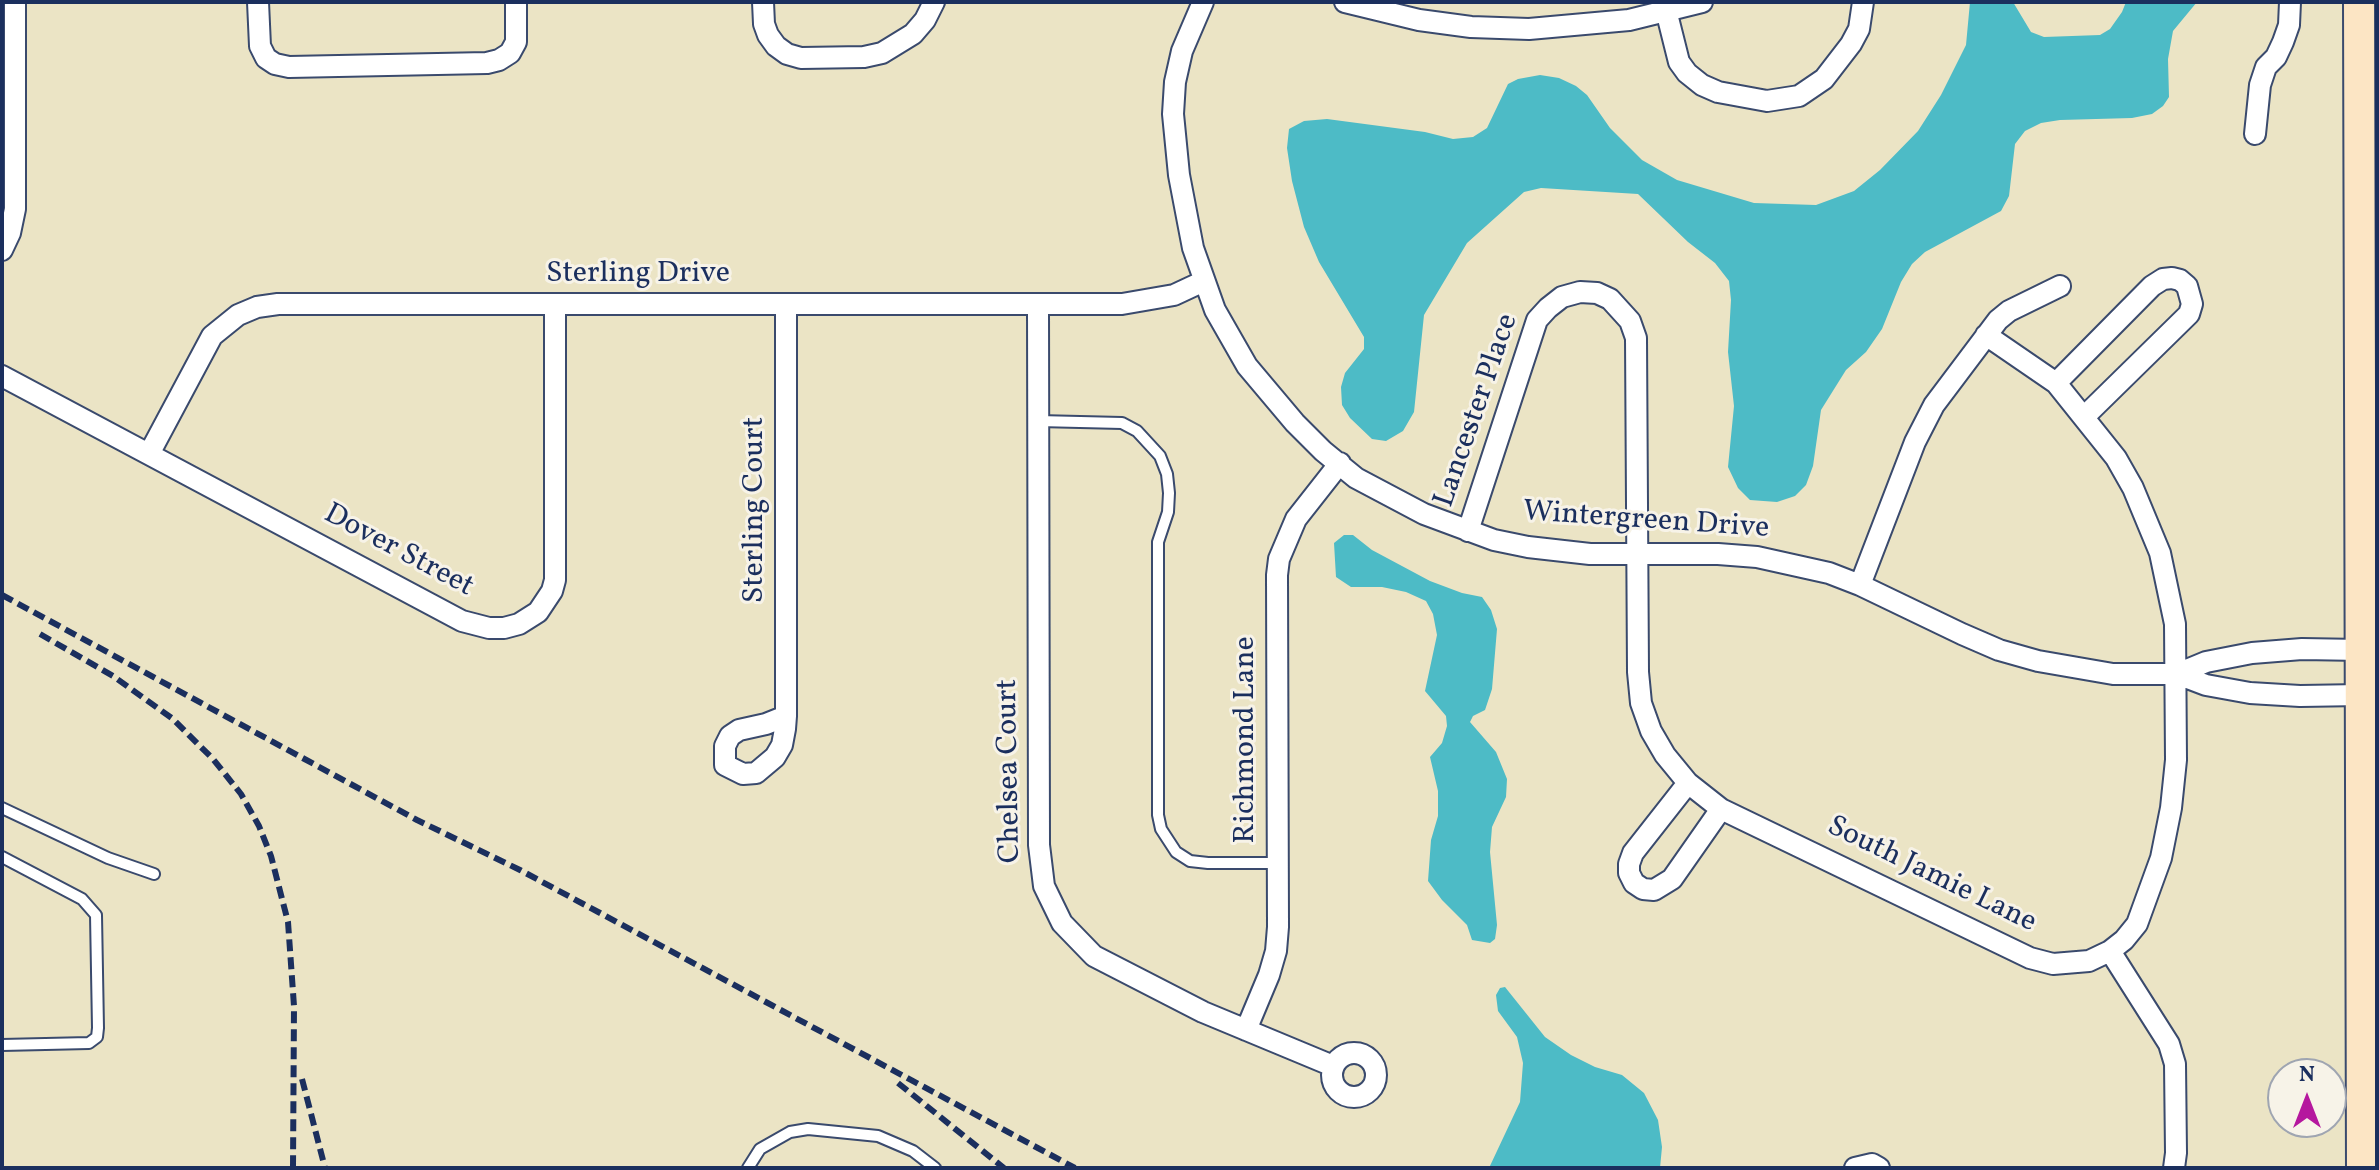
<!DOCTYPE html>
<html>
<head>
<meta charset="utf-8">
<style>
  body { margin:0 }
  #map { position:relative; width:2379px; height:1170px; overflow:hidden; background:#ebe4c5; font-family:Vollkorn,serif }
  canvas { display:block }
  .frame { position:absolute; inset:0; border:4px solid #1b2f5e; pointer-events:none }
  .north { position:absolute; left:2267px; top:1058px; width:80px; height:80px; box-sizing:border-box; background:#f7f3e8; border:2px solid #9fa5b1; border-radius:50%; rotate:0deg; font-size:22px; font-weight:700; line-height:32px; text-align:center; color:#1b2f5e }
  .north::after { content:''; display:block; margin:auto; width:28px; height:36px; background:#b5179e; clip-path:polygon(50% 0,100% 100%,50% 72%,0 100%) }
</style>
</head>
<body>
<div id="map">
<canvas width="2379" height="1170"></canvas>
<div class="frame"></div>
<div class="north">N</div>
</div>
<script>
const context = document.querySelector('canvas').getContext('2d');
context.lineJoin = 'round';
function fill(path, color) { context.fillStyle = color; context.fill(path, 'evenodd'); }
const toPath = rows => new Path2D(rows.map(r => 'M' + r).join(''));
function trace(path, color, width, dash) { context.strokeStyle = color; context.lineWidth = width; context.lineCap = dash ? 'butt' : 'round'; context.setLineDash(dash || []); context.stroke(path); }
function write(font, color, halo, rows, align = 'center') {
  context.font = font + ' Vollkorn,serif'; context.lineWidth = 6; context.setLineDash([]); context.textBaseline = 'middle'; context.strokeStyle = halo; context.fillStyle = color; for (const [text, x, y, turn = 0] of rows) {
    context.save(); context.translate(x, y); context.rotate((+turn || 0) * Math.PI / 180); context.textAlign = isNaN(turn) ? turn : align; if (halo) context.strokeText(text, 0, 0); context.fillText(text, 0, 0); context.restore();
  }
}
const water = toPath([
  [1970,2,2013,2,2031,32,2044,37,2100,35,2110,29,2122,12,2126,2,2197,2,2173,31,2168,59,2169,97,2163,106,2152,114,2132,118,2060,120,2041,123,2025,131,2015,144,2009,196,2001,211,1925,252,1912,264,1901,282,1882,329,1866,352,1846,370,1821,410,1813,466,1806,485,1795,496,1777,502,1750,500,1738,488,1728,467,1734,406,1728,352,1731,300,1729,281,1715,263,1688,242,1638,194,1541,188,1524,192,1467,243,1424,315,1414,412,1403,431,1386,441,1372,439,1350,418,1342,405,1341,387,1345,373,1364,349,1364,337,1319,262,1304,227,1292,181,1287,148,1289,129,1304,121,1327,119,1425,132,1453,139,1473,137,1487,128,1508,84,1518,79,1540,75,1559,78,1576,86,1587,95,1610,128,1642,160,1677,180,1754,203,1816,205,1854,191,1880,170,1918,131,1941,95,1966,45],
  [1344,535,1353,535,1372,550,1430,581,1462,593,1482,597,1491,610,1497,629,1492,689,1485,710,1473,716,1470,722,1496,752,1507,779,1506,797,1492,827,1490,852,1497,925,1495,939,1490,943,1472,940,1467,925,1442,900,1428,881,1431,840,1438,816,1438,791,1430,757,1442,743,1447,726,1446,716,1425,691,1437,635,1433,614,1426,601,1406,592,1382,587,1351,587,1336,577,1334,543],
  [1505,987,1545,1037,1571,1055,1595,1067,1622,1075,1644,1093,1658,1120,1662,1147,1660,1168,1489,1168,1520,1102,1523,1063,1517,1037,1498,1011,1496,995,1500,988]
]);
const lane = toPath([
  [1038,421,1122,423,1137,431,1160,456,1167,474,1169,493,1168,512,1158,542,1158,815,1161,829,1176,852,1190,861,1208,863,1278,863],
  [2,808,108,858,154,874],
  [2,857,82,899,96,915,98,1028,97,1037,89,1043,2,1045],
  [748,1168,760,1149,790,1132,808,1129,878,1136,913,1151,935,1168]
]);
const street = toPath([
  [258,2,260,46,266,58,275,64,289,67,487,63,499,60,510,53,516,42,516,2],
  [763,2,764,24,768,35,776,46,787,54,801,58,864,57,882,53,913,34,925,20,934,2],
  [1203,2,1182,51,1175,82,1173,114,1179,175,1193,248,1215,310,1247,366,1295,423,1323,451,1356,478,1424,514,1494,540,1528,547,1590,554,1718,554,1757,557,1829,573,1860,585,1962,634,1999,650,2038,661,2113,674,2177,674,2206,685,2250,693,2300,696,2361,695],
  [1345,2,1419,20,1471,27,1529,29,1629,20,1702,2],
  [1664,2,1679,62,1687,73,1702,85,1718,92,1767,101,1799,96,1824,79,1851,44,1859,29,1863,2],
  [2255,134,2260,85,2266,67,2276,57,2283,42,2289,25,2290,2],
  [2,250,10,233,15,209,15,2],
  [1038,304,1039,845,1044,886,1062,923,1094,956,1203,1012,1333,1066],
  [2,376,462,621,489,628,504,628,519,624,538,612,552,591,555,580,555,305],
  [2056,383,2152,286,2163,279,2172,278,2180,280,2187,286,2192,304,2189,314,2085,416],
  [149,454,212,336,238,315,257,307,278,304,1122,304,1174,295,1204,281],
  [1468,531,1537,320,1548,308,1562,297,1580,292,1597,293,1610,299,1630,321,1636,338,1638,672,1641,703,1651,731,1665,755,1688,783,1721,809,2030,958,2053,964,2089,961,2110,951,2124,940,2137,924,2161,858,2171,808,2176,760,2175,624,2160,553,2133,488,2116,458,2056,383,1986,335],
  [1860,585,1915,442,1934,405,1998,320,2009,311,2060,286],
  [2177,674,2206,662,2252,653,2302,649,2361,650],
  [786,716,766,724,739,730,730,736,725,746,725,765,743,774,756,773,775,757,782,745,785,729,786,716,786,304],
  [1688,783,1633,853,1629,864,1629,873,1634,883,1643,889,1654,890,1672,879,1721,809],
  [2110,951,2169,1044,2175,1064,2176,1153,2174,1168],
  [1246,1030,1269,975,1276,951,1278,927,1277,575,1279,559,1296,519,1340,463],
  '1332 1075a22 22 0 1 1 44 0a22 22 0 1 1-44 0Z',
  [1855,1168,1872,1164,1879,1168]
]);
const secondary = toPath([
  [2359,2,2362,1168]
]);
const rail = toPath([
  [2,595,417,820,520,870,1075,1168],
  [40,634,113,676,173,719,213,759,241,794,259,826,271,856,288,922,294,1006,293,1168],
  [302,1079,325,1168],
  [898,1083,1004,1168]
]);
const streetNames = [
  ["Sterling Drive",638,275],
  ["Lancester Place",1478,411,-71],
  ["Sterling Court",756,510,-90],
  ["Wintergreen Drive",1646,522,4],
  ["Dover Street",398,552,28],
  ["Richmond Lane",1247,740,-90],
  ["Chelsea Court",1011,771,-91],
  ["South Jamie Lane",1931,876,26]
];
fill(water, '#4dbbc6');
trace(lane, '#3a4a6d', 14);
trace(street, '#3a4a6d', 24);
trace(secondary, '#3a4a6d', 34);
trace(lane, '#fff', 10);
trace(street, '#fff', 20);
trace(secondary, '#fce5c4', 30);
trace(rail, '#1b2f5e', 6, [12, 6]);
write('30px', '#1b2f5e', '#f7f3e8', streetNames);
</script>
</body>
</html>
